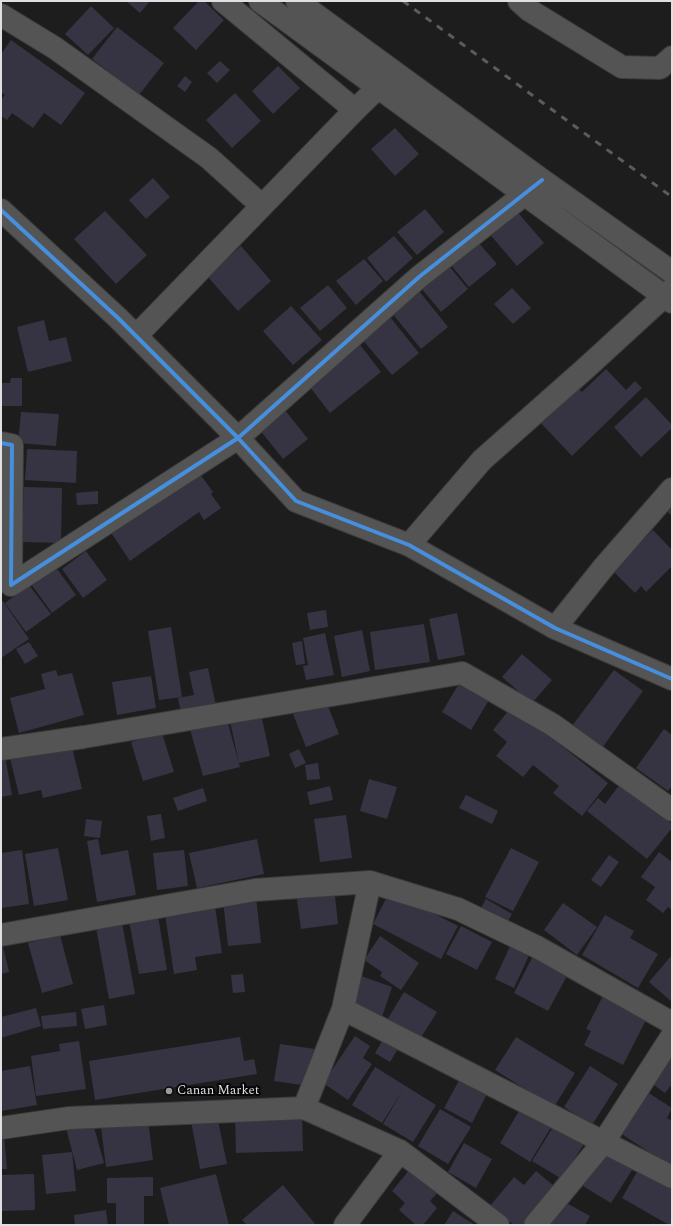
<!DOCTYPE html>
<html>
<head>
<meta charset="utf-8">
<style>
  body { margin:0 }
  #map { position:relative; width:673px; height:1226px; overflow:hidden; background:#1d1d1d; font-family:Spectral,serif }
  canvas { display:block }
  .frame { position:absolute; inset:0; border:2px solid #e0e0e2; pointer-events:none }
</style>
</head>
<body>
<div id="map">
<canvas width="673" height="1226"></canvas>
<div class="frame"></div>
</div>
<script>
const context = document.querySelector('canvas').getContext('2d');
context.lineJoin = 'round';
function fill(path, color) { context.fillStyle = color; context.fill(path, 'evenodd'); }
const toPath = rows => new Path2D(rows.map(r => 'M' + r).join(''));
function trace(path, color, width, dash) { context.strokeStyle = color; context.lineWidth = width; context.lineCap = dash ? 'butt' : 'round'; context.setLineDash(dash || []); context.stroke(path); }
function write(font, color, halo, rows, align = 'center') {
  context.font = font + ' Spectral,serif'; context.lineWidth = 4; context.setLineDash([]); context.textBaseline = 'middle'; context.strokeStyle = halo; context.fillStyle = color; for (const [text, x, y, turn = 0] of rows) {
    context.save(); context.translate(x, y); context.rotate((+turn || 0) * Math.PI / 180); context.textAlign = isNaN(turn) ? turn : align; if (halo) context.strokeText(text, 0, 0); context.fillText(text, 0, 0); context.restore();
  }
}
const building = toPath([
  [126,1,150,1,140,13],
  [199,1,204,1,224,20,196,50,173,28],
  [91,6,114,28,88,55,65,34],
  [117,27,164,63,139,95,92,59],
  [11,40,85,93,61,125,44,113,33,128,12,113,7,120,1,116,1,100,5,95,1,92,1,54],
  [220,61,230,70,217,83,207,73],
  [278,66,300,88,273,114,252,91],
  [185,76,192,82,185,92,177,86],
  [235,93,261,121,232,148,206,120],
  [395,128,419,154,395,176,371,149],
  [153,178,170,197,146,219,129,200],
  [514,208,544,243,517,266,487,231],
  [425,209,444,232,417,255,397,232],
  [105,211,147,255,116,284,74,239],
  [394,236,413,258,386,282,367,258],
  [477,241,497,264,469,287,450,264],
  [241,246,271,281,238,311,207,276],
  [364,259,383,281,356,305,336,281],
  [449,266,468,289,441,312,422,289],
  [328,285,347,308,320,331,300,308],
  [512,288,531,308,513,324,494,304],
  [419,291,448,327,421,349,392,313],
  [291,306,322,340,293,365,263,331],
  [390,317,419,353,392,375,362,339],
  [44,320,49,341,66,337,72,361,28,372,17,327],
  [358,342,381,372,330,413,306,382],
  [606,369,626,390,635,381,642,388,572,456,538,420,575,385,582,392],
  [11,378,22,378,22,406,1,406,1,383,10,383],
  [646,397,672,425,672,428,641,457,614,427],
  [284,409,308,439,283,459,259,429],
  [21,412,59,414,56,446,18,443],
  [27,449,77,451,76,483,25,480],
  [197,470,213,492,211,494,221,508,204,520,199,512,130,561,110,531],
  [24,487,62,488,61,543,22,542],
  [98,491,98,504,77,505,76,493],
  [672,499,672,516,663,507],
  [653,530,672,550,672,566,646,592,641,586,635,593,612,570],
  [86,551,107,580,83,598,62,569],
  [55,566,76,595,52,613,31,584],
  [29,585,51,614,26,632,5,603],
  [3,601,29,639,1,658,1,603],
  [326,610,328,627,310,630,307,613],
  [457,613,465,655,438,660,429,619],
  [424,624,430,662,375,670,370,632],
  [171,627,182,697,159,700,148,631],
  [362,630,370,671,342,677,334,636],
  [325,633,334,675,306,680,303,666,308,665,303,638],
  [302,641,305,664,296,665,292,643],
  [29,642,38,656,25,664,16,649],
  [522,654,552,680,532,703,502,677],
  [208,668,216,706,181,712,178,698,194,695,189,672],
  [56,670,58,676,72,673,84,715,19,733,10,698,45,689,41,674],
  [614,670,643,691,602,748,572,726],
  [151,676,156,708,117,715,112,682],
  [460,682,489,700,471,730,442,712],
  [326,701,339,734,306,747,293,714],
  [512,706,608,783,582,816,553,793,559,786,533,765,523,777,496,756,507,742,493,730],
  [261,714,270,756,239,763,230,721],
  [227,720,240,767,203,776,190,729],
  [664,729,672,735,672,786,668,791,636,768],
  [162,733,174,772,143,781,131,742],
  [71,743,82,789,43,798,41,790,19,795,10,758],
  [299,749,306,763,295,768,289,754],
  [1,756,5,756,12,795,1,797],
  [318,763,320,779,307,780,305,765],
  [369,779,397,787,387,819,360,811],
  [620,784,672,824,672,828,647,859,587,811,598,798,605,804],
  [330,786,333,800,310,805,307,792],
  [203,788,207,801,178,811,173,798],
  [466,795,498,811,492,824,459,808],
  [161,814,165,838,151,841,147,816],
  [346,815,352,858,320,862,314,819],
  [86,819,102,821,100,838,84,836],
  [98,839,101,855,128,850,136,895,97,902,87,841],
  [257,839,264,874,197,888,189,853],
  [58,848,68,900,34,906,25,854],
  [511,848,539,862,513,911,485,897],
  [22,850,29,904,1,908,1,853],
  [184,850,188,886,157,890,153,853],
  [659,852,672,862,672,910,668,907,663,913,646,900,655,887,641,877],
  [609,855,619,862,601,887,591,880],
  [334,887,338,924,301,929,296,892],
  [390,891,458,926,441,959,373,924],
  [256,896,261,943,228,946,223,900],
  [486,899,512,914,507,923,481,908],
  [563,903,597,927,577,955,544,930],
  [215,906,222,953,195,957,197,970,174,974,165,914],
  [605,915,634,931,630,938,658,954,638,988,582,955],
  [158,916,167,970,139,974,129,921],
  [121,917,135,994,109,999,95,922],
  [461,926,492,942,477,970,446,954],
  [60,935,73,984,42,993,28,943],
  [380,936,419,963,401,990,380,976,382,972,364,960],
  [1,938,9,972,1,974],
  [511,944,530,953,514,988,495,979],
  [672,955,672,1002,649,982],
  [533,956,568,974,548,1011,514,993],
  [243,974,245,992,233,993,231,975],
  [361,976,392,987,382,1017,351,1007],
  [404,992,437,1012,420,1039,387,1020],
  [604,994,648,1016,623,1065,584,1045,591,1031,586,1029],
  [104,1005,107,1025,85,1029,81,1009],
  [36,1008,41,1026,1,1038,1,1017],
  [76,1012,77,1026,43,1029,41,1016],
  [355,1036,370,1046,363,1058,372,1064,348,1100,323,1083],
  [240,1037,244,1061,254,1059,257,1074,95,1100,89,1061],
  [516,1037,575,1073,554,1107,495,1070],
  [384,1038,399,1047,390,1062,375,1053],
  [79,1041,86,1089,36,1096,31,1056,60,1051,59,1044],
  [280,1044,315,1049,309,1086,274,1081],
  [672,1054,672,1084,665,1093,651,1083],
  [30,1066,37,1105,1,1111,1,1071],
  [590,1066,618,1084,592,1125,564,1107],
  [375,1067,436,1105,413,1142,383,1124,403,1090,382,1123,352,1105],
  [461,1077,488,1092,472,1123,444,1108],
  [644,1090,672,1108,667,1118,672,1121,672,1167,617,1131],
  [522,1106,553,1124,530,1162,500,1143],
  [440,1109,471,1127,448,1164,418,1146],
  [302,1112,303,1151,236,1153,235,1115],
  [217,1116,227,1164,200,1169,191,1121],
  [92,1120,104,1163,77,1170,66,1128],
  [148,1120,153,1160,106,1167,101,1127],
  [555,1124,585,1142,562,1179,532,1161],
  [1,1134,4,1134,7,1169,1,1169],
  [464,1143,492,1159,476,1188,448,1172],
  [606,1150,634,1167,611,1203,583,1186],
  [72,1152,76,1191,46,1194,42,1155],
  [641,1165,672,1184,672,1225,669,1225,622,1198],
  [411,1168,438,1192,430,1201,437,1208,423,1225,416,1225,399,1210,405,1203,392,1191],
  [536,1171,554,1186,522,1225,514,1225,490,1206,514,1177,524,1185],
  [34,1174,35,1210,2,1211,1,1175],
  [216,1174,229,1225,169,1225,160,1188],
  [153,1177,153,1196,144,1196,144,1224,116,1224,116,1203,107,1203,107,1178],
  [283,1185,316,1225,247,1225,242,1220],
  [559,1199,590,1216,585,1225,545,1225],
  [106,1210,108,1225,75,1225,74,1215],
  [453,1211,475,1225,444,1225]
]);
const street = toPath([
  [223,1,355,110],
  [519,1,529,10,622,67,660,68,672,57],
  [1,15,55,48,209,158,262,206],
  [1,210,118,318,238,438,296,501,409,545,555,628,672,679],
  [136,336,355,110,392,74],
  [1,443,12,445,11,585,238,438,419,277,539,183],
  [409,545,482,460,586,368,672,289],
  [555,628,603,568,672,489],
  [1,749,84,737,462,673,553,725,672,810],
  [1,935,255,890,370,882,458,909,537,947,672,1023],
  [343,1009,672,1177],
  [304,1108,343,1009,370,882],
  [1,1128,69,1118,304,1108,400,1151,498,1225],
  [345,1225,400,1151],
  [535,1225,603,1143,672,1036]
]);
const secondary = toPath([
  [260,1,672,302],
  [297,1,542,180,672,272]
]);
const rail = toPath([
  [403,1,672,197]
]);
const cycleway = toPath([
  [1,210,118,318,238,438,296,501,409,545,555,628,672,679],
  [1,443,12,445,11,585,238,438,419,277,542,180]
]);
const markers = [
  [169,1091,4,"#9c9c9d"]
];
const poiNames = [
  ["Canan Market",177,1091]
];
fill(building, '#363442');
trace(street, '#3a3a3b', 24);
trace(secondary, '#3a3a3b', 24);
trace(street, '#545455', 22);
trace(secondary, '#545455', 22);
trace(rail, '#5c5c5c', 3, [7, 7]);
trace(cycleway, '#468fdf', 4);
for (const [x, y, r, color] of markers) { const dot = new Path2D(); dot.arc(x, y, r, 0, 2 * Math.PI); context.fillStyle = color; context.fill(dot); trace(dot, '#060708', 1.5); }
write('13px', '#e0e0e2', '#060708', poiNames, 'left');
</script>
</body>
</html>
